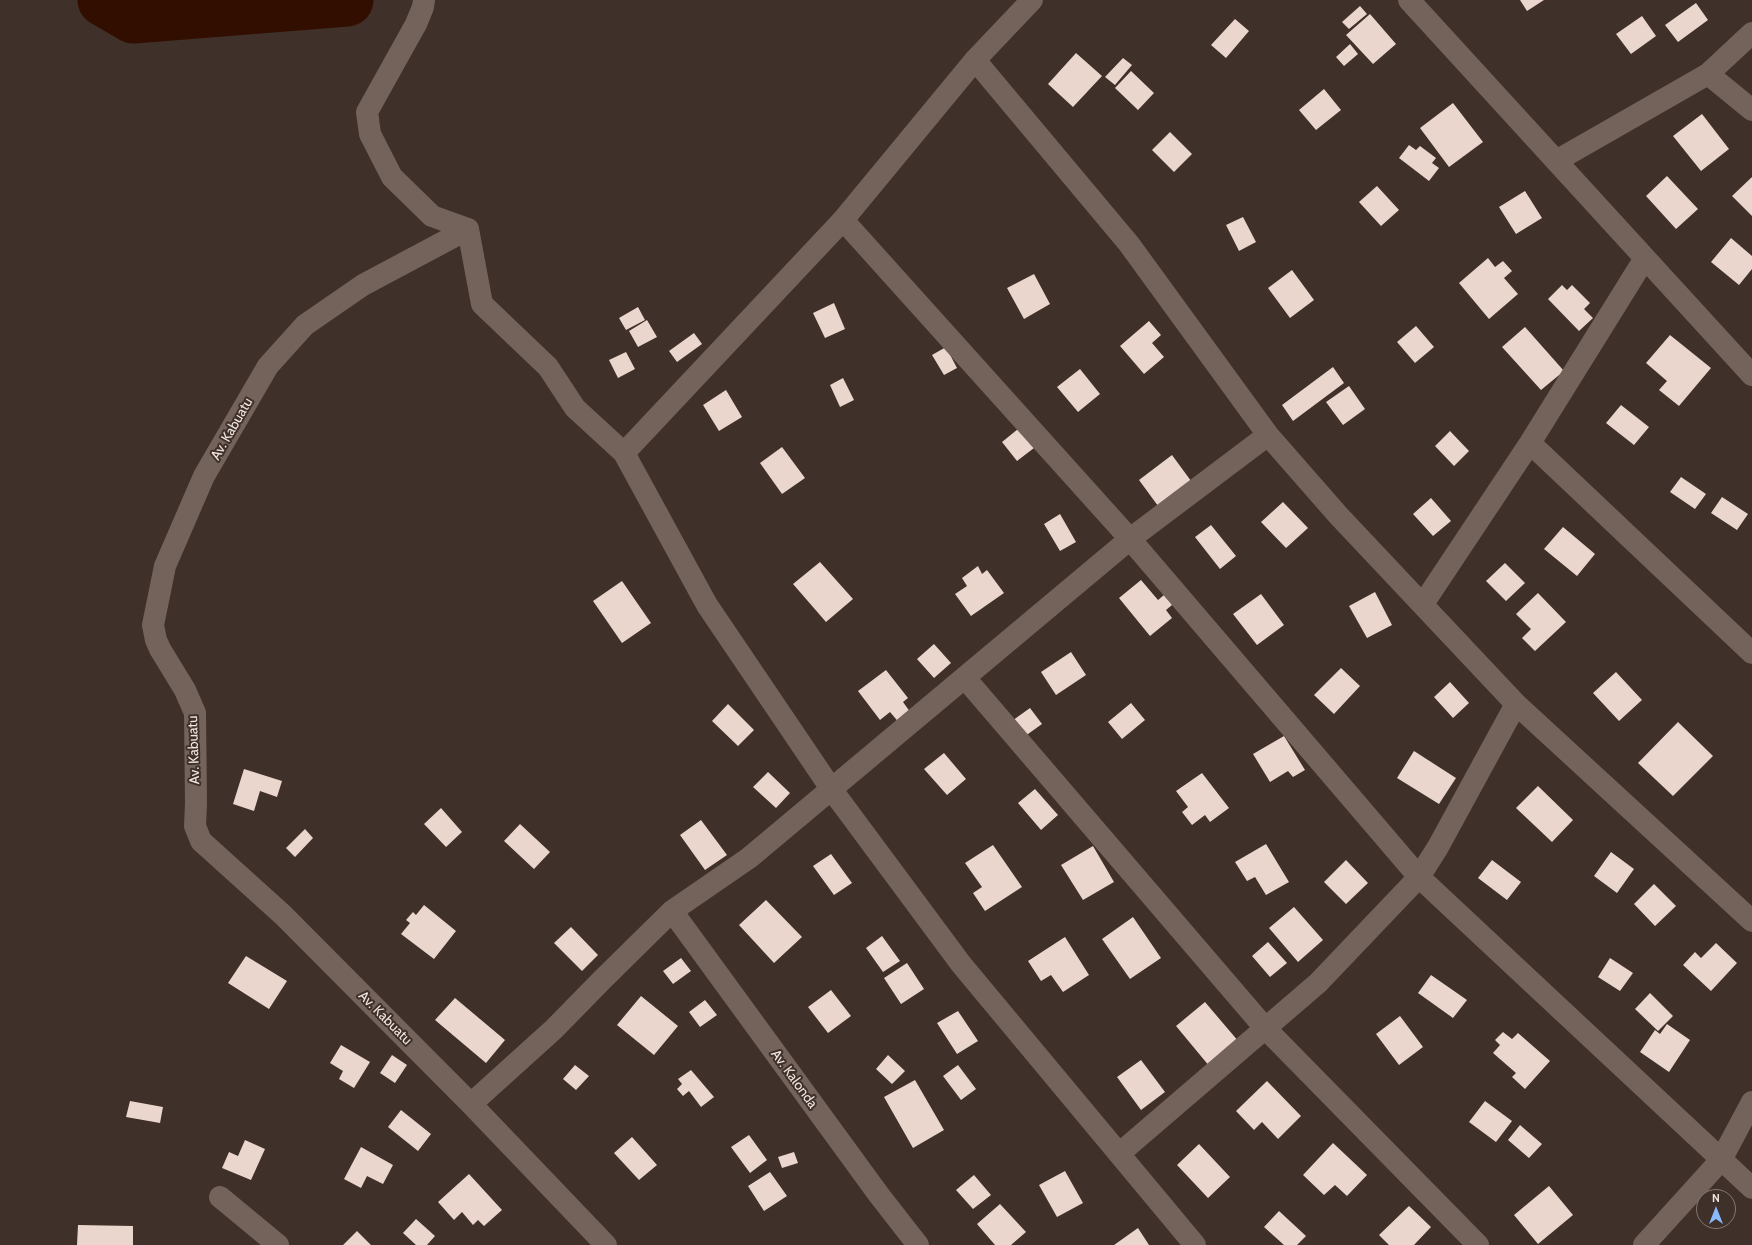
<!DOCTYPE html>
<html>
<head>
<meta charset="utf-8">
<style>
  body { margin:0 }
  #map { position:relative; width:1752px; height:1245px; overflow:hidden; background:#3f3029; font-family:Cabin,sans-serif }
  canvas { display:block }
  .north { position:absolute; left:1696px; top:1189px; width:40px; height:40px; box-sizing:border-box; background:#3f3029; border:1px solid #857873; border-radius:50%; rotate:0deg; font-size:11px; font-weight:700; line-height:16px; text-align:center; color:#efe5e1 }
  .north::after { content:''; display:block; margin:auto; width:14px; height:18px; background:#8abafc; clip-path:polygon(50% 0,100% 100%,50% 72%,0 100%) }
</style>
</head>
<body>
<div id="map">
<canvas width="1752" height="1245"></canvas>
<div class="north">N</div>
</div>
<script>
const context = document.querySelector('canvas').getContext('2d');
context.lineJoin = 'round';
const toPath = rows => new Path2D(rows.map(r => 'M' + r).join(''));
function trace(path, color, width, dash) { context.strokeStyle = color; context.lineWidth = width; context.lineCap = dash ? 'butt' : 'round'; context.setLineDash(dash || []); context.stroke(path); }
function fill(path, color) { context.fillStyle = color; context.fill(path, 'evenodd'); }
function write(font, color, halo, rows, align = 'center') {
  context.font = font + ' Cabin,sans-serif'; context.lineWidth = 4; context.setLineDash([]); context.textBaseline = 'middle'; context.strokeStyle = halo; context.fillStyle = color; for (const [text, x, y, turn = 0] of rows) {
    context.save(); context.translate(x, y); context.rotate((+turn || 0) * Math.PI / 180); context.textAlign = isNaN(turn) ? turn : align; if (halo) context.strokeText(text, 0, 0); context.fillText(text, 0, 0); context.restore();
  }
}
const river = toPath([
  [104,0,133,17,347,0]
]);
const building = toPath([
  [1520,0,1544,0,1527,11],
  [1696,3,1708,20,1678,42,1665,25],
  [1360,6,1367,14,1349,29,1342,22],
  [1370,14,1396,44,1373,64,1346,35],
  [1642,16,1656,36,1631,54,1616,34],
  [1235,19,1249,31,1226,58,1211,45],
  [1350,44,1358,54,1344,66,1336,57],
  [1076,53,1102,76,1073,107,1048,84],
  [1123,58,1132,65,1115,85,1105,77],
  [1131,71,1154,93,1138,110,1115,88],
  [1324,89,1341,110,1316,130,1299,110],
  [1453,103,1483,142,1449,167,1420,128],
  [1702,114,1729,149,1701,171,1673,136],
  [1170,132,1192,154,1174,172,1152,150],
  [1409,145,1416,150,1420,146,1436,158,1432,163,1439,168,1429,181,1399,158],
  [1667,176,1698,209,1676,229,1646,196],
  [1752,177,1752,216,1732,196],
  [1377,186,1399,210,1381,226,1359,202],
  [1525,191,1542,218,1516,234,1499,207],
  [1243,217,1256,242,1239,251,1226,225],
  [1731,238,1752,256,1752,269,1739,285,1711,262],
  [1488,258,1495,267,1503,261,1512,271,1504,278,1518,294,1489,319,1459,283],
  [1292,270,1314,300,1290,318,1268,288],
  [1034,274,1050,304,1024,319,1007,288],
  [1562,285,1567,290,1572,285,1590,303,1584,309,1593,318,1579,331,1548,299],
  [834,303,845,329,825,338,813,313],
  [638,307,645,320,626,330,619,318],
  [647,320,657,337,638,347,629,331],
  [1149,321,1161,335,1152,343,1164,357,1144,374,1120,346],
  [1416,326,1434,347,1415,363,1397,342],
  [1525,327,1564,371,1541,390,1502,347],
  [694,333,702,344,677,362,669,351],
  [1670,335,1711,368,1679,406,1659,390,1667,381,1646,363],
  [946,347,957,368,944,375,932,355],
  [626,352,635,369,618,378,609,360],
  [1333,367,1344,383,1293,421,1282,405],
  [1080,369,1100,394,1078,412,1057,387],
  [843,378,854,400,840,407,830,385],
  [1349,386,1365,409,1343,425,1326,402],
  [726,390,742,417,719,431,703,405],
  [1621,405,1649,427,1634,445,1606,423],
  [1018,429,1034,448,1017,461,1002,442],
  [1450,431,1469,451,1454,466,1435,446],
  [782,447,805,478,782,494,760,463],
  [1172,455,1194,485,1161,510,1139,480],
  [1681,477,1706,494,1695,509,1670,492],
  [1722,497,1748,514,1737,530,1711,513],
  [1431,498,1451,521,1433,536,1413,514],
  [1283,502,1308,528,1286,548,1261,522],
  [1060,514,1076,542,1060,551,1044,524],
  [1211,525,1236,556,1220,569,1195,537],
  [1563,527,1595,554,1577,576,1544,549],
  [820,562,853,599,826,622,793,584],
  [1505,563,1525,583,1506,601,1486,581],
  [978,566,982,574,987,570,1004,593,971,616,955,594,967,586,962,578],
  [1141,580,1158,600,1170,590,1178,600,1166,610,1172,618,1150,636,1119,598],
  [622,581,651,623,622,643,593,601],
  [1375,592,1392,625,1367,638,1349,606],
  [1538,593,1566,622,1535,651,1522,638,1531,629,1516,614],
  [1261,594,1284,625,1257,645,1233,614],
  [934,644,951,663,934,678,917,659],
  [1071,652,1086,675,1056,695,1041,672],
  [1341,668,1360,686,1334,714,1314,695],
  [886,670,908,698,903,702,913,716,901,725,890,712,880,720,858,691],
  [1616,672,1642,700,1619,721,1593,693],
  [1450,682,1469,703,1453,718,1434,697],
  [1131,703,1145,720,1122,739,1108,722],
  [728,704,754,730,738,746,712,721],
  [1030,708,1042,724,1021,739,1009,723],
  [1678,722,1713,756,1673,796,1638,763],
  [1284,736,1305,770,1293,777,1288,771,1270,782,1253,754],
  [1414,751,1456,778,1439,804,1397,778],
  [944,753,966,779,947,795,924,769],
  [244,769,282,781,277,797,260,791,254,811,233,804],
  [768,772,790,793,776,808,753,787],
  [1202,773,1229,808,1210,822,1205,815,1192,825,1182,812,1188,807,1176,791],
  [1538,786,1573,820,1552,842,1516,808],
  [1035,789,1058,815,1041,830,1018,803],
  [441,808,462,832,446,847,424,824],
  [701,820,727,855,705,870,680,835],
  [520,824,550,852,534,869,504,841],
  [305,829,313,838,295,857,286,848],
  [1266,844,1289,882,1266,895,1255,877,1247,881,1235,862],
  [993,845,1022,887,985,911,973,893,982,887,965,863],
  [1093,846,1114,882,1083,900,1061,865],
  [1611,852,1634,869,1617,893,1594,876],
  [831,854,852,883,834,895,813,866],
  [1346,860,1368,883,1346,904,1324,882],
  [1492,860,1521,882,1507,900,1478,878],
  [1654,884,1676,906,1655,926,1634,904],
  [766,900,802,937,774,963,739,925],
  [424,905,456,931,434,959,401,934,410,923,406,920,413,912,416,915],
  [1294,907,1323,940,1298,962,1269,928],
  [1133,917,1161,958,1130,979,1102,939],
  [571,927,598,955,582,971,554,943],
  [882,936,900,961,883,972,866,948],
  [1065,937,1089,975,1063,992,1051,975,1041,981,1028,961],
  [1268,942,1287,963,1270,977,1252,956],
  [1716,943,1737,963,1711,991,1683,965,1695,952,1701,958],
  [246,956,287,981,269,1009,228,983],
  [681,958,691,971,673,984,663,971],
  [1610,958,1633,973,1620,991,1598,977],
  [907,963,924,989,901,1004,884,978],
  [1431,975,1467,1000,1453,1018,1418,993],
  [831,990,851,1016,828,1033,808,1007],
  [1650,993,1673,1016,1658,1031,1635,1009],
  [641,996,678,1026,654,1055,617,1025],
  [455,998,505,1040,486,1063,435,1020],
  [705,1000,717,1015,700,1027,689,1012],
  [1205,1002,1239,1042,1210,1067,1176,1026],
  [958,1011,978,1041,957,1054,937,1023],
  [1400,1016,1423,1047,1399,1065,1376,1034],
  [1667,1024,1690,1040,1669,1072,1640,1052,1655,1030,1660,1034],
  [1503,1032,1512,1039,1518,1033,1550,1061,1525,1089,1512,1077,1516,1073,1493,1053,1500,1045,1495,1040],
  [341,1045,370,1062,354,1088,339,1079,343,1071,330,1063],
  [392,1055,407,1065,395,1083,380,1073],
  [888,1055,905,1071,892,1084,876,1069],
  [1141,1060,1165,1092,1141,1110,1117,1077],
  [575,1065,589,1076,576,1090,563,1079],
  [958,1065,976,1089,961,1100,943,1076],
  [691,1070,714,1097,701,1107,689,1091,683,1096,677,1089,682,1084,678,1079],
  [915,1080,944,1130,913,1148,884,1097],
  [1267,1081,1301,1116,1278,1139,1262,1122,1254,1130,1236,1111],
  [130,1101,163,1107,160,1123,126,1117],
  [1485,1101,1512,1121,1496,1142,1469,1122],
  [401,1110,431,1134,418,1151,388,1127],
  [1520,1125,1542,1144,1529,1158,1508,1140],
  [749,1135,767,1160,750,1173,731,1147],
  [632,1137,657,1165,639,1180,614,1153],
  [245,1140,265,1149,251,1180,222,1168,229,1152,238,1156],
  [1333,1143,1367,1175,1347,1196,1335,1185,1324,1195,1303,1175],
  [1199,1144,1230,1177,1208,1198,1177,1165],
  [361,1147,393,1165,383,1184,367,1176,361,1188,344,1179],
  [794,1152,798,1163,782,1168,778,1157],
  [1065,1171,1083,1203,1057,1217,1039,1185],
  [770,1172,787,1196,764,1211,748,1186],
  [469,1174,502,1210,484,1226,478,1220,473,1225,462,1212,454,1220,438,1202],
  [974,1175,991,1195,973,1209,956,1190],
  [1549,1186,1573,1215,1538,1244,1514,1215],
  [1000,1204,1026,1232,1011,1245,995,1245,977,1224],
  [1409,1206,1431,1227,1414,1245,1389,1245,1379,1235],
  [1279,1211,1306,1236,1297,1245,1284,1245,1264,1227],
  [416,1219,435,1236,427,1245,416,1245,403,1233],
  [78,1225,133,1226,133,1245,77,1245],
  [1138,1228,1149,1245,1114,1245],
  [357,1231,371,1245,343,1245]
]);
const minor = toPath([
  [424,0,423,7,416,24,367,112,370,134,392,177,432,216,468,229,482,304,548,367,575,408,624,453,707,605,832,790,961,964,1195,1245],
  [1409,0,1752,375],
  [975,60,1129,244,1268,435,1338,515,1516,704,1752,921],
  [1708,74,1752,110],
  [1556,161,1708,74,1752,33],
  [843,220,1130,539,1419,877,1752,1188],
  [468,229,363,285,305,325,268,366,204,476,165,566,153,625,156,640,160,649,185,690,195,713,196,804,195,826,201,841,283,915,471,1104,606,1245],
  [1530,443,1752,653],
  [624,453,843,220,975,60,1032,0],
  [1423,604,1530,443,1645,258],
  [965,678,1265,1028,1478,1245],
  [672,911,879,1195,918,1245],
  [471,1104,554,1029,602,980,672,911,749,858,1130,539,1268,435],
  [1120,1153,1318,983,1419,877,1438,847,1516,704],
  [220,1197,278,1245],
  [1644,1245,1721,1160,1752,1102]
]);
const streetNames = [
  ["Av. Kabuatu",232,429,-60],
  ["Av. Kabuatu",194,750,-92],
  ["Av. Kabuatu",385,1018,45],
  ["Av. Kalonda",794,1079,54]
];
trace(river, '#320e00', 53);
fill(building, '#ead6cd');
trace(minor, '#74635b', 22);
write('14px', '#efe5e1', '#3f3029', streetNames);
</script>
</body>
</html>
